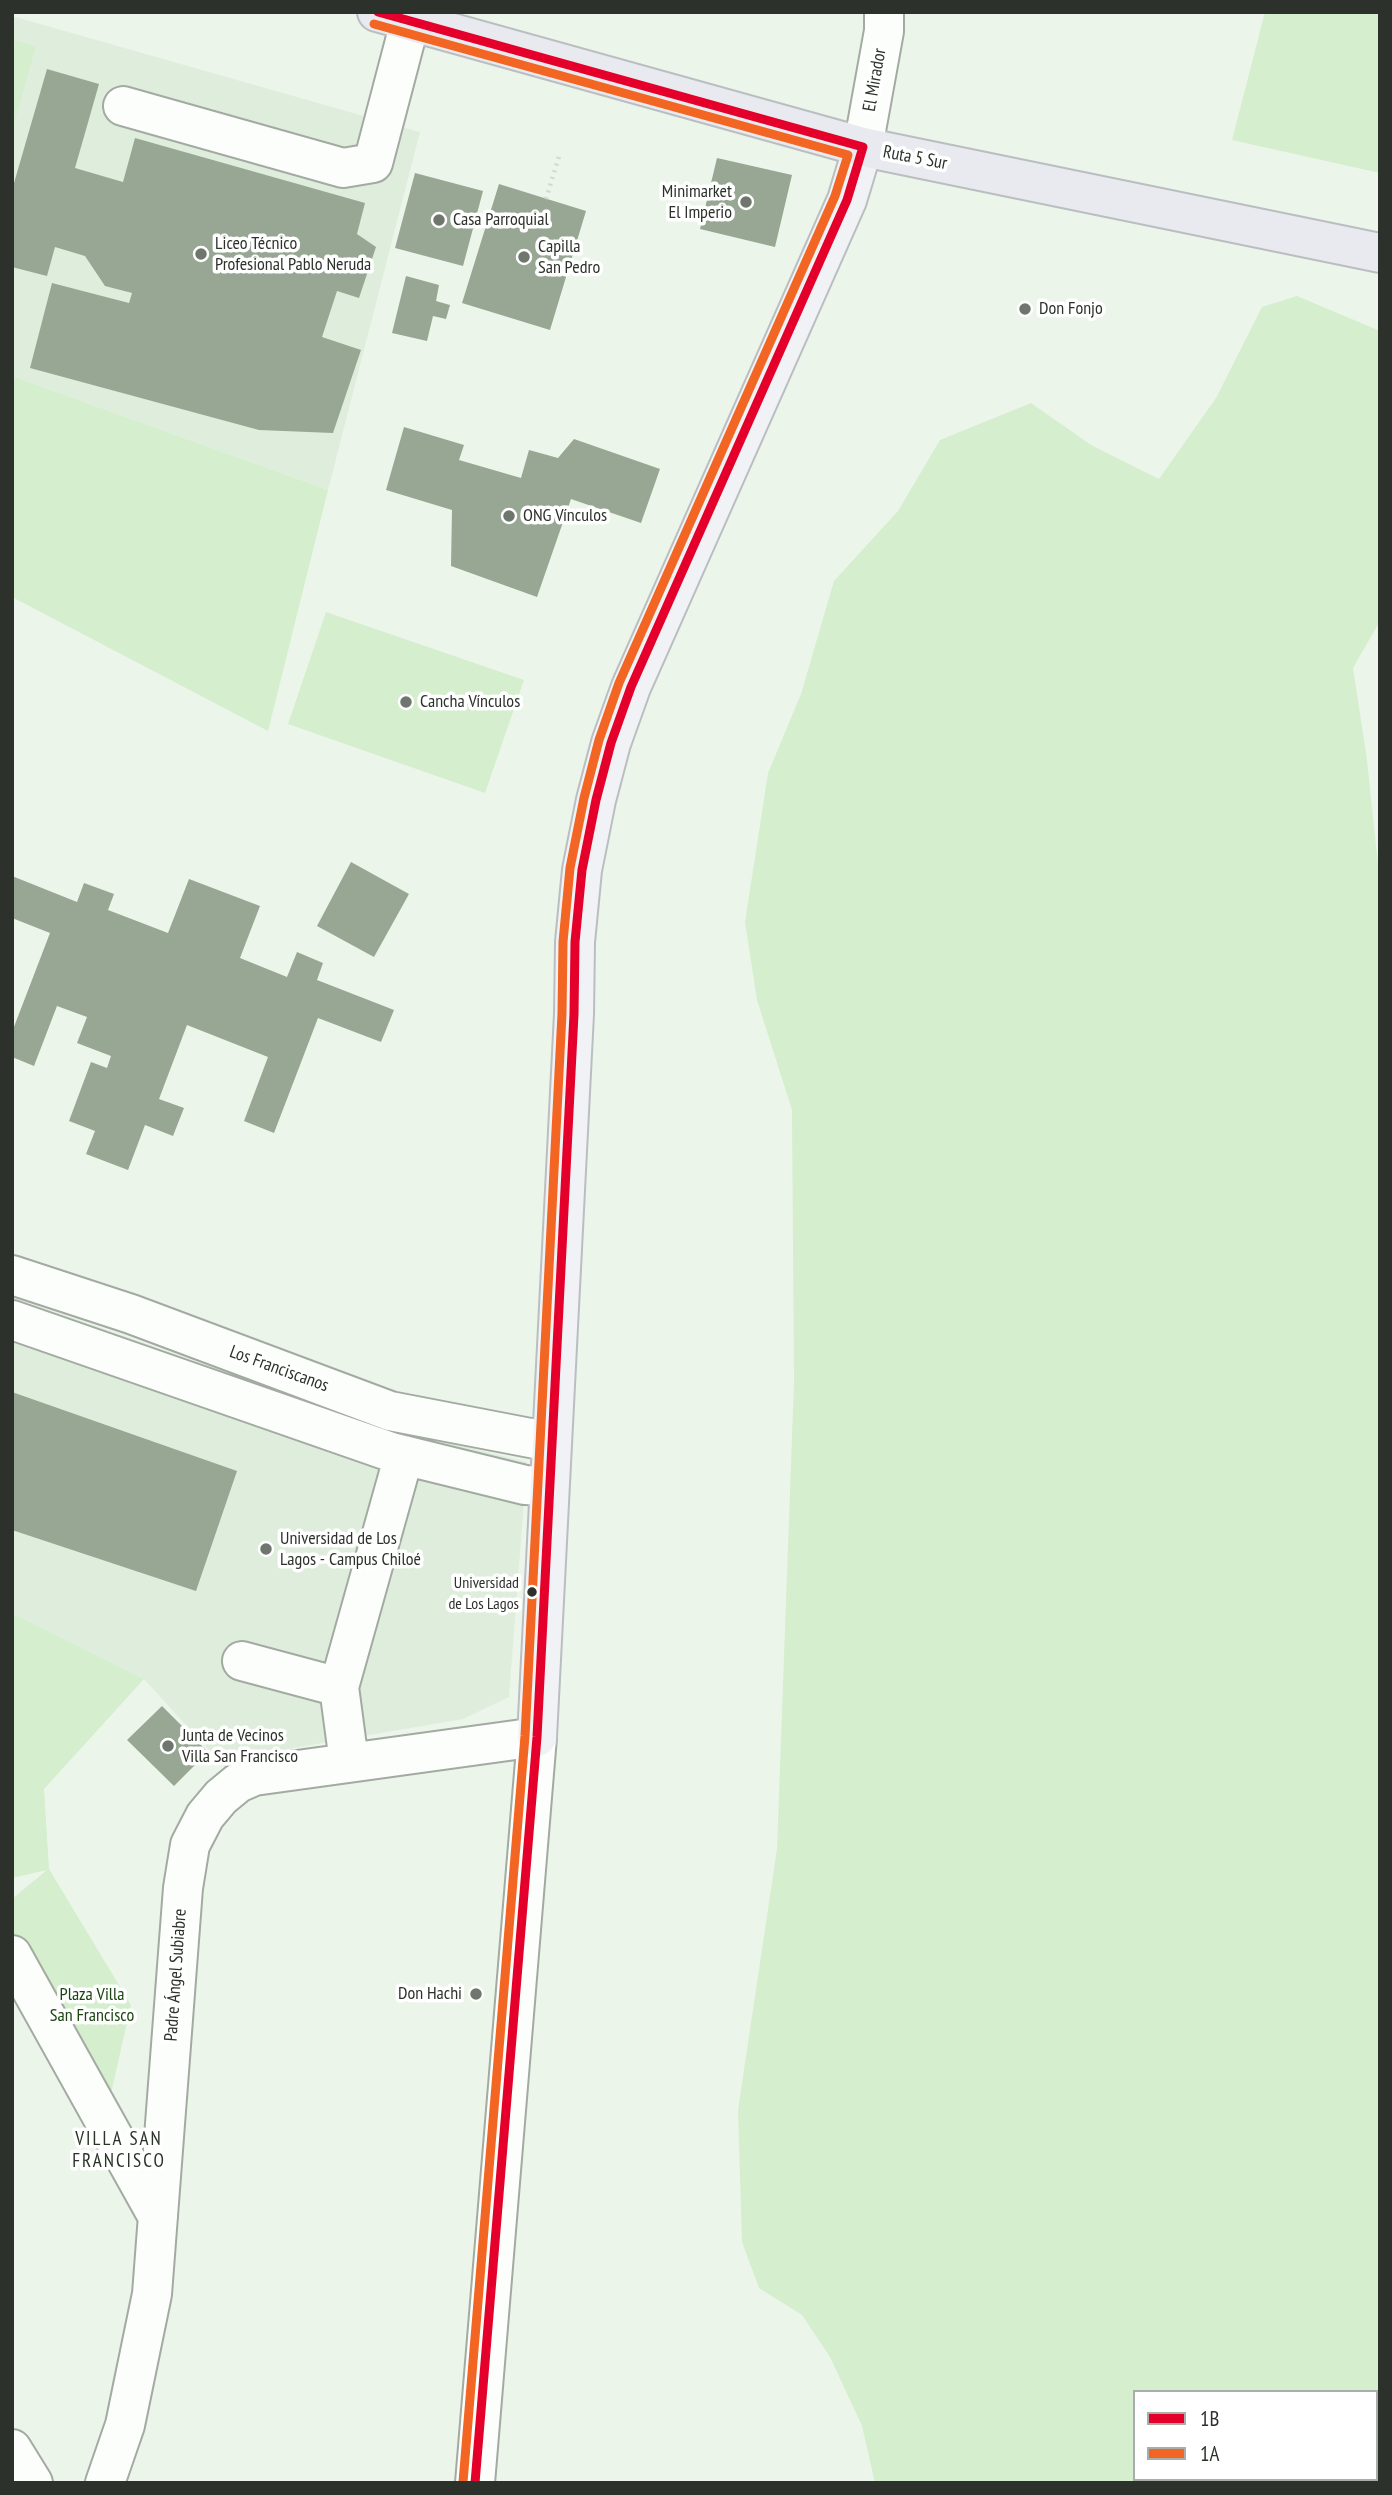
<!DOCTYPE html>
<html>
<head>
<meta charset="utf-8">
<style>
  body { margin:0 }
  #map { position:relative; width:1392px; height:2495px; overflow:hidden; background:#ecf5ea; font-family:"PT Sans Narrow",sans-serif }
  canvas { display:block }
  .frame { position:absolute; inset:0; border:14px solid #2c322b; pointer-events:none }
  .legend { position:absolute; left:1133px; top:2390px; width:245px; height:91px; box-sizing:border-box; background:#fff; border:2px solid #abadaa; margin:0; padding:9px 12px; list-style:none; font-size:21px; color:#2c322b }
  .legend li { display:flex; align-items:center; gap:14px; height:35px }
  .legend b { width:35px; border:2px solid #abadaa }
</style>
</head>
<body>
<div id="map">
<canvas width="1392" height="2495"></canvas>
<div class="frame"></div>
<ul class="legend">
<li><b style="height:9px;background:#e4002b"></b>1B</li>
<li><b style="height:9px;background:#f26522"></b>1A</li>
</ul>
</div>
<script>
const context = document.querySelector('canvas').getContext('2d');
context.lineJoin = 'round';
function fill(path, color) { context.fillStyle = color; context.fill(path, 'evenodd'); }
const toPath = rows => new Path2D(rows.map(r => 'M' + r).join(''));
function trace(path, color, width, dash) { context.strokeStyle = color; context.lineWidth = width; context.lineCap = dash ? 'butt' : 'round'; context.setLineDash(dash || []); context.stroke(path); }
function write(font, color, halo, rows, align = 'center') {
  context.font = font + ' "PT Sans Narrow",sans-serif'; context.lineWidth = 7; context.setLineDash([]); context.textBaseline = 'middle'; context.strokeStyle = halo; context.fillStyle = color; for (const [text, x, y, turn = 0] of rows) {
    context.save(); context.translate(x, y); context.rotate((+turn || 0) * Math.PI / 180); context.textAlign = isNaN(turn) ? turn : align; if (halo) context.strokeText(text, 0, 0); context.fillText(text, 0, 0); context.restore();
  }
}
const built = toPath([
  [12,16,420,132,328,490,12,376],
  [12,1297,388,1428,527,1462,509,1697,463,1719,288,1749,254,1758,227,1770,144,1679,12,1613]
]);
const green = toPath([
  [1265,12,1380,12,1380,173,1232,140],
  [12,40,36,46,12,131],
  [1297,296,1380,331,1380,621,1353,668,1367,760,1380,884,1380,2483,875,2483,862,2426,830,2357,802,2315,759,2288,742,2242,738,2110,777,1849,794,1382,792,1110,757,1000,745,922,768,773,801,694,834,581,898,511,940,440,1031,403,1091,445,1159,479,1216,398,1262,307],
  [1135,2392,1376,2392,1376,2479,1135,2479],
  [12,376,328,490,268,731,12,597],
  [326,612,524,680,485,793,288,724],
  [12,1613,144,1679,44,1789,49,1869,131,2005,109,2102,12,1936,12,1899,47,1870,12,1878]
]);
const building = toPath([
  [47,69,99,84,75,168,123,182,135,138,365,203,357,234,376,247,359,298,337,291,322,337,361,350,333,433,259,430,30,368,52,283,129,303,132,293,105,286,85,256,55,247,47,276,12,267,12,190],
  [717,158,792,175,775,247,700,229],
  [415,173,483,191,463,266,395,248],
  [499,184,586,211,550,330,462,303],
  [406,276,439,285,436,301,450,305,446,319,433,316,427,341,392,333],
  [404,427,464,445,459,460,521,478,529,450,558,458,574,439,660,469,641,523,571,499,537,597,451,566,452,510,386,490],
  [351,862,409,894,374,957,317,926],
  [12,876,77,902,84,883,114,894,108,910,168,933,189,879,260,906,240,958,287,977,297,952,323,963,317,980,394,1010,381,1042,318,1018,274,1133,244,1121,268,1057,187,1025,159,1099,184,1108,173,1136,145,1125,128,1170,86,1154,95,1131,69,1121,91,1062,107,1068,111,1056,77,1043,87,1017,57,1006,34,1066,12,1057,12,1032,50,933,12,918],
  [12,1392,237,1471,196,1591,12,1530],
  [162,1706,208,1752,174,1786,127,1740]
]);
const path = toPath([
  [546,199,560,153]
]);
const minor = toPath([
  [123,106,343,168,373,163,410,22],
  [863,147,884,31,884,12],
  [12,1275,131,1314,390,1411,551,1442],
  [12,1320,391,1452,525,1485,549,1486],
  [242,1661,339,1687],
  [349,1762,339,1687,404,1455],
  [12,1955,158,2217],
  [12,2449,33,2483],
  [105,2483,125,2425,152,2294,183,1888,190,1845,205,1816,221,1797,238,1783,254,1776,537,1737,475,2483]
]);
const major = toPath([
  [537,1737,574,1014,575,942,582,870,596,800,611,743,631,687,847,200,863,147]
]);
const highway = toPath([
  [377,12,863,147,1380,253]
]);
const bus1 = toPath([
  [378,12,863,147,847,200,631,687,611,743,596,800,582,870,575,942,574,1014,537,1737,475,2483]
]);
const bus2 = toPath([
  [374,24,848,155,835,196,619,683,599,740,584,798,570,868,563,942,562,1014,525,1736,463,2482]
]);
const markers = [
  [746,202,7,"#6f766e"],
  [439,220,7,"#6f766e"],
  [201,254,7,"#6f766e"],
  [524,257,7,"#6f766e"],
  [1025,309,7,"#6f766e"],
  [509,516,7,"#6f766e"],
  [406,702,7,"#6f766e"],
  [266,1549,7,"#6f766e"],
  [532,1592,6,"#2c322b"],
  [168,1746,7,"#6f766e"],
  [476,1994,7,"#6f766e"]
];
const busNames = [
  ["Universidad",519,1583],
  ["de Los Lagos",519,1604]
];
const streetNames = [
  ["El Mirador",875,80,-80],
  ["Ruta 5 Sur",915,158,11],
  ["Los Franciscanos",279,1369,20],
  ["Padre Ángel Subiabre",176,1975,-86]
];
const poiNames = [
  ["Minimarket",732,192,"right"],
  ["El Imperio",732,213,"right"],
  ["Casa Parroquial",453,220],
  ["Liceo Técnico",215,244],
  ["Profesional Pablo Neruda",215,265],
  ["Capilla",538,247],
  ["San Pedro",538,268],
  ["Don Fonjo",1039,309],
  ["ONG Vínculos",523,516],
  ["Cancha Vínculos",420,702],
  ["Universidad de Los",280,1539],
  ["Lagos - Campus Chiloé",280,1560],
  ["Junta de Vecinos",182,1736],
  ["Villa San Francisco",182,1757],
  ["Don Hachi",462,1994,"right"]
];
const parkNames = [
  ["Plaza Villa",92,1995],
  ["San Francisco",92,2016]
];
const neighbourhoodNames = [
  ["VILLA SAN",119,2140],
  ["FRANCISCO",119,2162]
];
fill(built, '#dfeedc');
fill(green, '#d4eece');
fill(building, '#97a794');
trace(minor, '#a3aaa2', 42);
trace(major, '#babec1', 42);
trace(highway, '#babec1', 42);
trace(path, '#d5d7d5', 4.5, [2, 5]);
trace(minor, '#fcfefc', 38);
trace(major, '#f1f2f5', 38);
trace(highway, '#e9eaf0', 38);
trace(bus1, '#e4002b', 9);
trace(bus2, '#f26522', 9);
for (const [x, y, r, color] of markers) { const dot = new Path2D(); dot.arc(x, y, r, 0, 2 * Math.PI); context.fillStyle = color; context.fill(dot); trace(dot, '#fff', 2.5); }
write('16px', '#2c322b', '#fff', busNames, 'right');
write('18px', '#2c322b', '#fff', streetNames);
write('18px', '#2c322b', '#fff', poiNames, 'left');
write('18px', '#1b4411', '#fff', parkNames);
context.letterSpacing = '2px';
write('19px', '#283426', '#fff', neighbourhoodNames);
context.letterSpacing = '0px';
</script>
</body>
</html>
